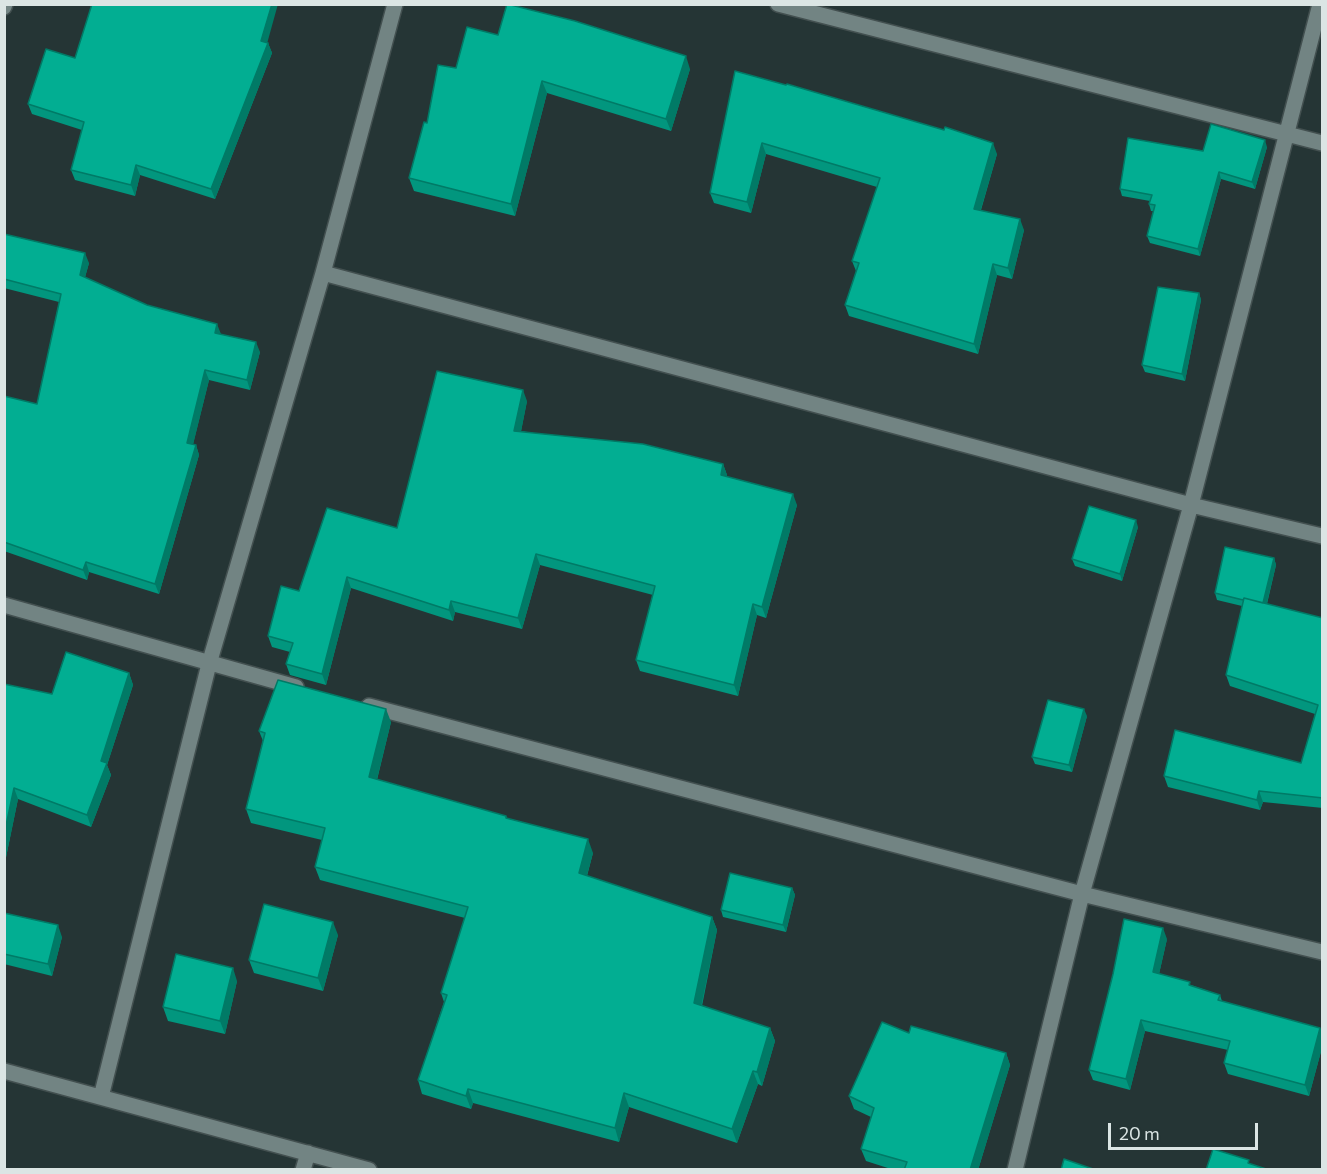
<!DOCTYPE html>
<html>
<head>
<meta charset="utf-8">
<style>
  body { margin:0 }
  #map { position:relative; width:1327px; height:1174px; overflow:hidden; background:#253535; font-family:Commissioner,sans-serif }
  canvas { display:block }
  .frame { position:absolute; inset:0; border:6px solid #dbe5e4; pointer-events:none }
  .scale { position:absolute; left:1108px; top:1123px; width:150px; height:27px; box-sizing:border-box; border:3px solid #dbe5e4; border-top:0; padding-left:8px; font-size:18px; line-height:21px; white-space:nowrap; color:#dbe5e4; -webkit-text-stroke:4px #253535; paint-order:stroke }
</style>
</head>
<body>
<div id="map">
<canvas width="1327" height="1174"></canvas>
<div class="frame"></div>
<div class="scale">20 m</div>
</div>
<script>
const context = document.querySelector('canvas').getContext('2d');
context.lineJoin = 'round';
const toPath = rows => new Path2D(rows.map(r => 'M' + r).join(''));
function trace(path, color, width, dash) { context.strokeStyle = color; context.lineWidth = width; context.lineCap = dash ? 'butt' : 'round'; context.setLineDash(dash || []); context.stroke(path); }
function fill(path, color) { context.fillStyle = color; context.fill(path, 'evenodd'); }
const minor = toPath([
  [778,4,1322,143],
  [4,7,5,4],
  [323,273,1191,505,1322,536],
  [4,605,296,687],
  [369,706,1082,894,1322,952],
  [4,1071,369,1170],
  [101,1097,209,664,323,273,395,4],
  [303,1170,308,1153],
  [1015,1170,1082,894,1191,505,1320,4]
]);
const wall = toPath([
  [498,35,690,69,671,131,547,93,515,216,414,191,409,178,456,68],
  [267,43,268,43,272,53,215,199,140,175,135,196,75,180,71,170,82,130,32,114,28,104,75,58],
  [735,71,997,154,981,210,1024,230,1012,279,997,275,978,354,849,316,845,305,856,271,852,261,877,187,766,154,751,213,714,203,710,193],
  [1267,147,1255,189,1221,179,1200,256,1150,243,1147,236,1154,211,1151,211,1149,204,1150,201,1122,196,1120,189,1203,151],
  [4,234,89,263,85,277,147,305,220,334,260,352,250,390,209,380,193,444,196,445,199,455,159,594,89,572,87,580,4,551,4,396,37,404,59,302,4,288],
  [1199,293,1201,300,1185,381,1145,372,1142,365],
  [527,401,521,431,723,464,727,475,727,477,797,505,766,618,757,615,738,696,640,671,636,660,653,595,540,565,522,629,455,612,453,621,351,588,326,685,290,675,286,664,290,652,272,647,268,636,299,591,397,528],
  [1138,527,1122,581,1075,566,1072,559],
  [1274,558,1276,565,1267,604,1323,618,1323,808,1263,802,1260,810,1168,787,1164,776,1301,763,1315,714,1230,686,1226,675,1242,606,1217,600,1215,593],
  [129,673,133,685,107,765,111,775,91,827,18,799,4,867,4,684,52,694],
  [1087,716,1072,772,1035,764,1032,757],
  [391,722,377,780,506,816,508,819,593,853,587,876,712,917,717,930,702,1006,770,1028,775,1041,762,1086,758,1084,737,1143,629,1107,619,1142,473,1103,471,1109,422,1094,418,1080,444,1002,441,993,465,918,320,880,315,867,322,840,251,823,246,809,263,741,259,731],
  [792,888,795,895,786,932,723,917,721,910],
  [4,913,62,937,52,976,4,964],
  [338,935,323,991,254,973,249,960],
  [1167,939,1159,974,1220,995,1222,1001,1320,1028,1323,1035,1323,1044,1309,1096,1228,1074,1224,1063,1228,1050,1145,1031,1130,1090,1093,1080,1089,1070],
  [237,981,225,1034,168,1021,163,1007],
  [909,1033,1006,1053,1010,1065,978,1170,894,1170,866,1161,861,1149,871,1117,854,1109,849,1096]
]);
const shadedWall = toPath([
  [272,4,278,4,265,51,261,41],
  [268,43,272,53,215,199,211,189],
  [686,56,690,69,671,131,666,119],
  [542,81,547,93,515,216,511,204],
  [1265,140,1267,147,1255,189,1252,182],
  [762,143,766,154,751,213,747,202],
  [993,143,997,154,978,219,974,209],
  [136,165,140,175,135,196,131,185],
  [1219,172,1221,179,1200,256,1198,249],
  [1020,219,1024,230,1012,279,1008,268],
  [85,253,89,263,83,285,80,275],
  [993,264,997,275,978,354,974,344],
  [1199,293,1201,300,1185,381,1182,374],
  [217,324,221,334,215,333],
  [256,342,260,352,250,390,247,380],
  [205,370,209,380,191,453,187,443],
  [523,390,527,401,519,442,514,431],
  [196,445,199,455,159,594,155,584],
  [723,464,727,475,725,487,721,475],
  [793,494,797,505,766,618,762,607],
  [1136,520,1138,527,1122,581,1120,574],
  [536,554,540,565,522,629,518,618],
  [1274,558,1276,565,1265,611,1262,604],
  [86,562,89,572,87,580,83,570],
  [347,577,351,588,326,685,322,674],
  [451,601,455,612,453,621,449,610],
  [753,604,757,615,738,696,734,685],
  [129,673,133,685,107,765,111,775,91,827,87,815,101,761],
  [386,709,391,722,374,791,369,777],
  [1084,709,1087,716,1072,772,1069,765],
  [14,788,18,799,4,867,4,835],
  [1259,791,1263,802,1260,810,1257,800],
  [588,839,593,853,584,886,579,873],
  [792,888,795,895,786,932,783,925],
  [712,917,717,930,699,1017,694,1003],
  [333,922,338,935,323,991,318,978],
  [58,925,62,937,52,976,48,964],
  [1163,928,1167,939,1157,983,1153,972],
  [233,968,237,981,225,1034,220,1021],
  [1141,1020,1145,1031,1130,1090,1126,1079],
  [770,1028,775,1041,762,1086,757,1072],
  [1320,1028,1323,1035,1323,1044,1309,1096,1305,1085],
  [1006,1053,1010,1065,978,1170,970,1170],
  [753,1071,758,1084,737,1143,732,1129],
  [468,1089,473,1103,471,1109,466,1096],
  [624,1093,629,1107,619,1142,615,1128]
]);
const building = toPath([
  [92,4,272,4,261,41,268,43,211,189,136,165,131,185,71,170,84,122,28,104,46,49,75,58,92,4],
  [507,4,575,21,686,56,666,119,542,81,511,204,409,178,424,122,427,123,438,65,456,68,467,27,498,35,507,4],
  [735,71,786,85,787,84,944,130,945,127,993,143,974,209,1020,219,1008,268,993,264,974,344,845,305,859,263,852,261,880,178,762,143,747,202,710,193,735,71],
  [1211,124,1265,140,1252,182,1219,172,1198,249,1147,236,1155,205,1149,204,1152,195,1120,189,1128,138,1203,151,1211,124],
  [4,234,85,253,80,275,147,305,217,324,215,333,256,342,247,380,205,370,187,443,196,445,155,584,86,562,83,570,4,542,4,396,37,404,61,294,4,279,4,234],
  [1158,287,1199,293,1182,374,1142,365,1158,287],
  [437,371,523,390,514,431,643,444,723,464,721,475,793,494,762,607,753,604,734,685,636,660,655,586,536,554,518,618,451,601,449,610,347,577,322,674,286,664,293,643,268,636,281,586,299,591,327,508,397,528,437,371],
  [1089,506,1136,520,1120,574,1072,559,1089,506],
  [1225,547,1274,558,1263,603,1244,598,1243,600,1215,593,1225,547],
  [1244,598,1323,618,1323,798,1259,791,1257,800,1164,776,1175,730,1301,763,1318,705,1226,675,1244,598],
  [66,652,129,673,101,761,107,763,87,815,14,788,4,835,4,684,52,694,66,652],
  [278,680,386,709,369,777,506,816,506,818,588,839,579,873,712,917,694,1003,770,1028,757,1072,753,1071,732,1129,624,1093,615,1128,468,1089,466,1096,418,1080,447,995,441,993,468,907,315,867,325,828,246,809,265,733,259,731,278,680],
  [1048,700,1084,709,1069,765,1032,757,1048,700],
  [730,873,792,888,783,925,721,910,730,873],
  [264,904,333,922,318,978,249,960,264,904],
  [4,913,58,925,48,964,4,954,4,913],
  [1124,919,1163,928,1153,972,1190,982,1189,985,1220,995,1218,1000,1320,1028,1305,1085,1224,1063,1230,1041,1141,1020,1126,1079,1089,1070,1113,974,1124,919],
  [176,954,233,968,220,1021,163,1007,176,954],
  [882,1022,909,1033,911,1026,1006,1053,970,1170,904,1170,907,1162,861,1149,874,1108,849,1096,882,1022],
  [1213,1149,1249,1160,1248,1163,1269,1170,1206,1170,1213,1149],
  [1064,1159,1096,1170,1061,1170,1064,1159]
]);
trace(minor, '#435050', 18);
trace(minor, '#728483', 15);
fill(wall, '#02967e');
fill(shadedWall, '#017a66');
fill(building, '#02ae92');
trace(building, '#017a66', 1.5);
</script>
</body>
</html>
